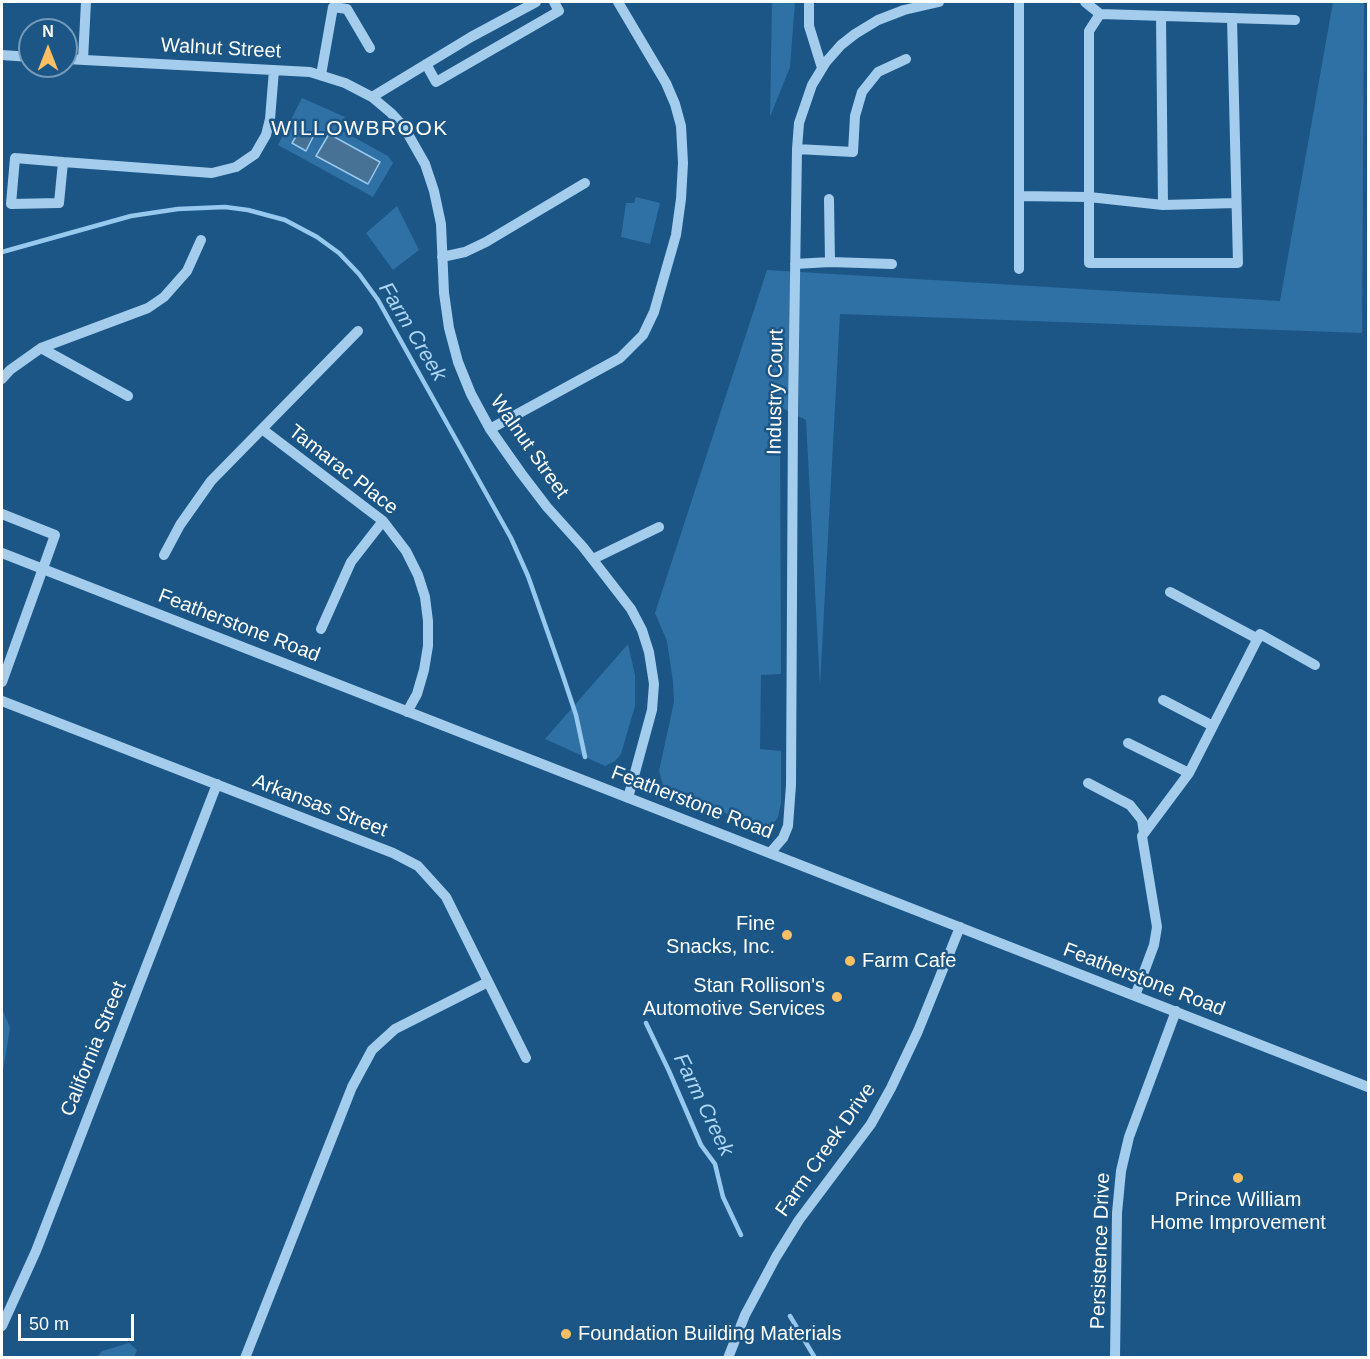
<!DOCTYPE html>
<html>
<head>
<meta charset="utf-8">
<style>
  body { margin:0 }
  #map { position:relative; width:1370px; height:1359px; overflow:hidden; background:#1b5687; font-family:Arial,sans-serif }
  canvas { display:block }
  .frame { position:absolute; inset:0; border:3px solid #fff; pointer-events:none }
  .north { position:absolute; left:18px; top:18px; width:60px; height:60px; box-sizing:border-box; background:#1b5687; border:2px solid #769ab7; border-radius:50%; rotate:0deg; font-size:16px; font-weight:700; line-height:24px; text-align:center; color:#fff }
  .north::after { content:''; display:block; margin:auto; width:21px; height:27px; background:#fdbf61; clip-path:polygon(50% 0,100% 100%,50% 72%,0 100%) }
  .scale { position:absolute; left:18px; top:1314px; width:116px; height:27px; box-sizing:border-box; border:3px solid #fff; border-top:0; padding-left:8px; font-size:18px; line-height:21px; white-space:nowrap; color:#fff; -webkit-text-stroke:4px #1b5687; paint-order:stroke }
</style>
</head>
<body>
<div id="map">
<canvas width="1370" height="1359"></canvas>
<div class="frame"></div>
<div class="north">N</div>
<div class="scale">50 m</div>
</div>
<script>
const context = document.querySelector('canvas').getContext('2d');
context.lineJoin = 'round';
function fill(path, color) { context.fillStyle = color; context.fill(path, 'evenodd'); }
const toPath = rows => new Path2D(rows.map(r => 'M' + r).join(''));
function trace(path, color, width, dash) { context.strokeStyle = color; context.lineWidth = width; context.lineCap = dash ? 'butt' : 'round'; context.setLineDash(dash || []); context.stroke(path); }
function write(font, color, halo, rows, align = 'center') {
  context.font = font + ' Arial,sans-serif'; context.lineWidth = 5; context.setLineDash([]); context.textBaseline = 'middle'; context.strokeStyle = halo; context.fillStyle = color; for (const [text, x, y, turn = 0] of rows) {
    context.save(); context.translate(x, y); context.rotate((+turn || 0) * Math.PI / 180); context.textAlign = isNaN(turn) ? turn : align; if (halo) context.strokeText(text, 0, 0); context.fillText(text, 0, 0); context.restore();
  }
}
const green = toPath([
  [772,2,795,2,790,67,770,117],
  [1333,2,1364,2,1362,333,840,314,820,686,806,420,780,407,781,674,761,675,760,749,781,751,781,803,778,817,769,830,667,790,663,785,659,771,674,702,673,682,667,641,655,613,767,270,1280,301],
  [302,98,345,117,339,129,388,156,393,163,373,197,278,145],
  [636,197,660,203,650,244,621,237,626,203,634,203],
  [397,206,419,250,393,270,366,233],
  [628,644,635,675,635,706,621,754,615,761,605,766,545,739],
  [2,1008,10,1028,2,1077],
  [129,1343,137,1350,134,1357,97,1357,102,1351]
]);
const water = toPath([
  [300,130,313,137,306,151,292,143,300,130],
  [329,134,380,162,368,184,316,156,329,134]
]);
const stream = toPath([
  [2,252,131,216,178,209,225,207,248,210,285,220,317,237,339,253,359,274,378,300,511,538,528,576,562,673,576,715,585,757],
  [646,1023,669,1071,701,1145,715,1164,723,1197,741,1235],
  [790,1316,815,1358]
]);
const minor = toPath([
  [809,2,809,26,822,68],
  [1085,2,1100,14,1295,20],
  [1100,14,1089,31,1089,263,1238,263,1232,18],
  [1161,16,1163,205],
  [2,55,30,57],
  [66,59,310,72,345,83,372,97,391,113,404,127,425,164,434,191,441,224,444,293,449,328,458,362,471,394,490,429,521,473,547,507,583,547,631,609,642,630,649,652,654,684,652,710,628,798],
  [83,60,86,2],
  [426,64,436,82,559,11,554,2],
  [321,75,333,7,347,9,370,48],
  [372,97,471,37,536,2],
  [797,149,853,152,855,116,862,92,878,72,906,59],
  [15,158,63,162,59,203,11,204,15,158],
  [63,162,212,173,236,167,255,154,266,135,270,119,274,70],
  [1019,196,1089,197,1163,205,1236,203],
  [442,257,465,252,486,242,585,183],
  [830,262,892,264],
  [795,264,830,262,829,199],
  [1019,269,1019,2],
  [41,348,128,396],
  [2,379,10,370,41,348,148,308,164,297,187,271,201,240],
  [262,429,383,521,406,551,418,575,425,597,428,621,428,646,424,670,417,694,407,712],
  [490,429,620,358,643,335,654,312,676,235,681,199,683,163,681,126,675,104,666,83,618,2],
  [2,514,55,535,2,682],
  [2,553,1368,1087],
  [164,555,180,525,211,481,358,331],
  [593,559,659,527],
  [1170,592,1258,639],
  [321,629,351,562,383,521],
  [1163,700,1213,726],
  [2,701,393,853,418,866,446,897,526,1058],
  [1128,743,1189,773],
  [1088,783,1130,805,1142,820,1144,833],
  [770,853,783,838,788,826,791,785,793,409,797,149,799,123,812,85,826,62,841,45,855,34,878,20,904,10,939,2],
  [1135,996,1154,945,1157,927,1142,836,1189,773,1260,634,1315,665],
  [2,1326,36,1251,217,784],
  [245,1358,352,1087,372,1050,395,1029,488,982],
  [728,1358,745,1315,776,1257,799,1220,871,1124,891,1088,918,1031,960,927],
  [1115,1358,1117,1213,1121,1171,1129,1137,1176,1011]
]);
const markers = [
  [787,935,6,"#fdbf61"],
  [850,961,6,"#fdbf61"],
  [837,997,6,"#fdbf61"],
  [1238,1178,6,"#fdbf61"],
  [566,1334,6,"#fdbf61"]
];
const streetNames = [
  ["Walnut Street",221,49,3],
  ["Industry Court",776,392,-89],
  ["Walnut Street",529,447,55],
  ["Tamarac Place",343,470,38],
  ["Featherstone Road",239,626,21],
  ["Featherstone Road",692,803,21],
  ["Arkansas Street",320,806,21],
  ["Featherstone Road",1144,980,21],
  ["California Street",94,1049,-68],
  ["Farm Creek Drive",826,1150,-55],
  ["Persistence Drive",1101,1251,-88]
];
const poiNames = [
  ["Fine",775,924],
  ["Snacks, Inc.",775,947],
  ["Farm Cafe",862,961,"left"],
  ["Stan Rollison's",825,986],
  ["Automotive Services",825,1009],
  ["Prince William",1238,1200,"center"],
  ["Home Improvement",1238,1223,"center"],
  ["Foundation Building Materials",578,1334,"left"]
];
const neighbourhoodNames = [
  ["WILLOWBROOK",360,129]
];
const waterNames = [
  ["Farm Creek",412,332,59],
  ["Farm Creek",703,1105,64]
];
fill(green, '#2f70a5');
fill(water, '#477295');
trace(water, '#97c8ee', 1.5);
trace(stream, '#97c8ee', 4.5);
trace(minor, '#a4ccec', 10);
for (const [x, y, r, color] of markers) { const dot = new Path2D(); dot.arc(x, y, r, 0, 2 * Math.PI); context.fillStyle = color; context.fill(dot); trace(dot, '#1b5687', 2); }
write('20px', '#fff', '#1b5687', streetNames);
write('20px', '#fff', '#1b5687', poiNames, 'right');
context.letterSpacing = '1.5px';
write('21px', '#fff', '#1b5687', neighbourhoodNames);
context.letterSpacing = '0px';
write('italic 21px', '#afd6f3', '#1b5687', waterNames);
</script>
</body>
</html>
